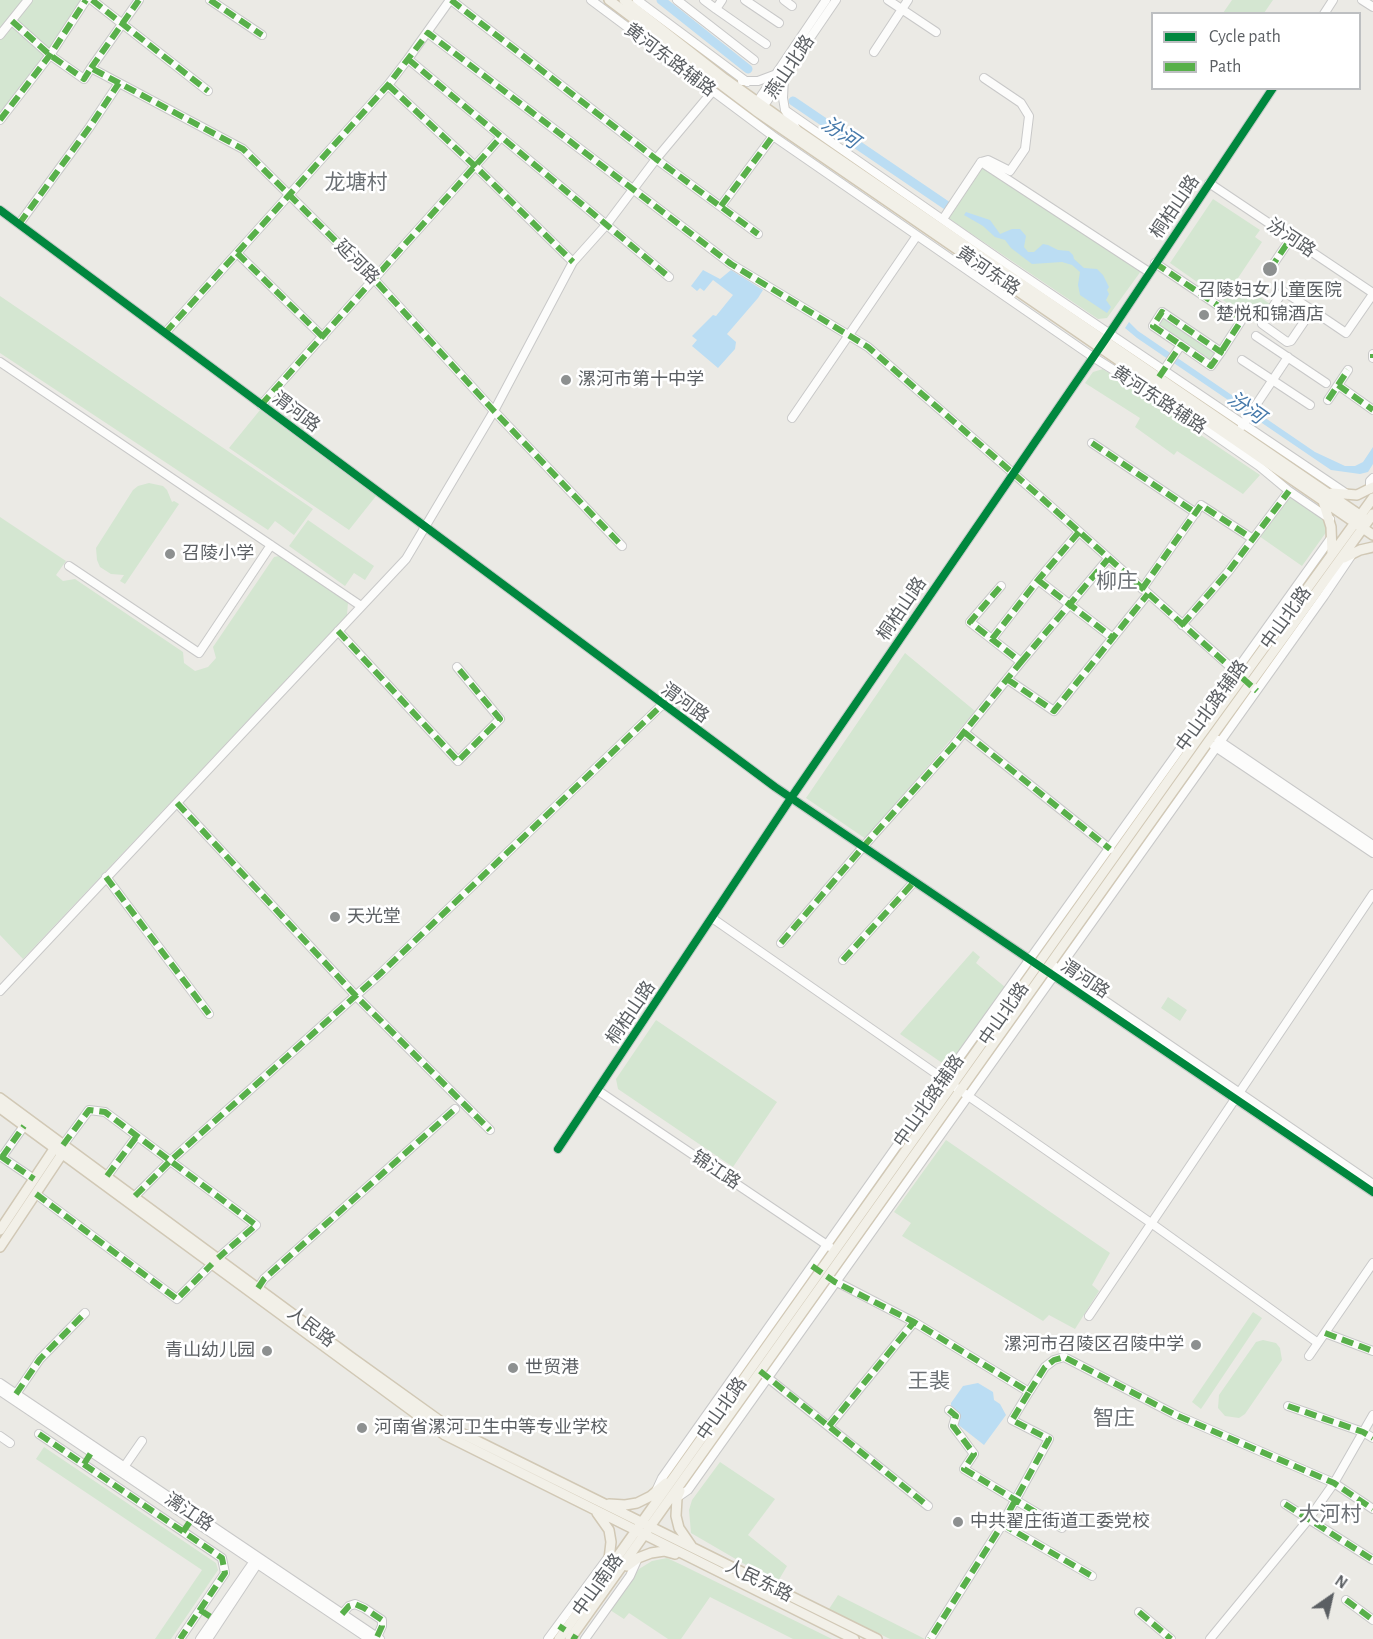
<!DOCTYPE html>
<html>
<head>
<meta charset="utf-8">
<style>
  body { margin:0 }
  #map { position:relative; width:1373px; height:1639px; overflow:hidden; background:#ebeae5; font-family:"Alegreya Sans",sans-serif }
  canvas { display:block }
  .legend { position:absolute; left:1151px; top:12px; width:210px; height:78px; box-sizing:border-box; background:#fff; border:2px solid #bdbfc1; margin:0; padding:8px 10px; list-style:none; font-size:18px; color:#5b5f63 }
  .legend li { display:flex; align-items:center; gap:12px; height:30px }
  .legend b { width:30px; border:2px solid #bdbfc1 }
  .north { position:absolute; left:1301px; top:1567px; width:60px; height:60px; -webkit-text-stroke:4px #fff; paint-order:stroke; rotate:34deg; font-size:16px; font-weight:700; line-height:24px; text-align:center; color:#5b5f63 }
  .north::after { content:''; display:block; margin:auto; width:21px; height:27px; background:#5b5f63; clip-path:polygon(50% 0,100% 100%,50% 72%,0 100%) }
</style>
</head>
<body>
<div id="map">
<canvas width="1373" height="1639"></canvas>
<ul class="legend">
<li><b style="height:8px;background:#00873e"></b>Cycle path</li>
<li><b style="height:8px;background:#58b04a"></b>Path</li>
</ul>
<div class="north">N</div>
</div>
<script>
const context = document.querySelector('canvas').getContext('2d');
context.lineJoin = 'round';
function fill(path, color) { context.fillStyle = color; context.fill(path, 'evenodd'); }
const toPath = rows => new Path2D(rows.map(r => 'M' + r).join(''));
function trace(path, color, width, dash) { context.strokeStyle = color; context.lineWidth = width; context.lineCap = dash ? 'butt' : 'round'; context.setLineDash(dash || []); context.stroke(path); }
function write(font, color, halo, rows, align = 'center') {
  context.font = font + ' "Alegreya Sans","Noto Sans SC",sans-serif'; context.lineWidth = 5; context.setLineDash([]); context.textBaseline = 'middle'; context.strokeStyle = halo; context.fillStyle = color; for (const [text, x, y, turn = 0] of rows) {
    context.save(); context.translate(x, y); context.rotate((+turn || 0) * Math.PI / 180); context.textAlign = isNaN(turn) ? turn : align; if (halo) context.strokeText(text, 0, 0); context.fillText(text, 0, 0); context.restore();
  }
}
const green = toPath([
  [0,0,83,0,47,53,0,114],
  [1232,0,1273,0,1264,13,1223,13],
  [983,165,1141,271,1107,318,1098,319,948,218],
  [1213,199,1260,230,1255,237,1262,242,1238,278,1240,283,1270,304,1257,324,1170,263],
  [0,296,313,509,294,535,275,521,268,530,0,353],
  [1162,316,1217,354,1211,363,1156,325],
  [1103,369,1260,475,1243,494,1177,451,1174,455,1135,427,1140,418,1085,383,1093,372],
  [260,410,376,496,349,530,229,448],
  [149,483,163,486,167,490,172,502,174,501,179,504,125,584,120,581,124,575,111,574,100,567,97,560,96,548,133,490,138,486],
  [1288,496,1323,518,1326,524,1327,531,1302,566,1259,536],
  [0,517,66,561,56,575,63,581,75,579,183,652,184,663,195,671,208,667,216,658,213,647,274,557,279,556,348,602,347,615,23,959,0,935],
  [308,520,374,566,365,580,354,573,345,586,289,546],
  [905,653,975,711,866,839,806,798],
  [973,951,980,957,976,963,1005,987,948,1067,900,1034],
  [1168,997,1187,1010,1180,1021,1161,1008],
  [656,1020,777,1102,733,1167,618,1089,616,1079],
  [946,1140,1110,1253,1092,1285,1099,1291,1075,1329,1049,1315,1043,1321,902,1236,911,1223,894,1212],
  [1253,1312,1262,1318,1201,1409,1192,1402],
  [1263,1340,1276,1343,1280,1348,1282,1360,1245,1414,1239,1418,1225,1416,1218,1408,1219,1395,1256,1342],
  [44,1447,216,1563,218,1570,171,1639,155,1639,202,1570,36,1459],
  [720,1462,775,1499,748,1535,787,1566,777,1583,691,1533,689,1510,692,1500],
  [667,1558,682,1565,832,1639,793,1639,710,1597,681,1639,668,1639,629,1613,624,1619,610,1610,639,1569,652,1561],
  [838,1595,925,1639,890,1639,829,1609]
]);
const water = toPath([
  [966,212,990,220,1000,234,1012,229,1020,229,1026,236,1024,247,1028,252,1034,252,1043,244,1048,245,1058,250,1069,251,1073,255,1074,259,1084,268,1097,269,1103,275,1109,287,1107,290,1109,294,1106,300,1111,307,1107,313,1080,295,1078,285,1080,272,1072,265,1062,262,1032,264,1011,248,1005,240,995,237,983,226,964,215],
  [703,270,720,279,731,270,763,290,758,298,727,334,736,342,735,349,718,368,692,346,697,340,692,336,713,315,716,316,733,295,713,280,704,291,700,288,697,291,691,286],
  [1129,322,1138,331,1315,452,1345,466,1355,466,1363,462,1373,447,1373,464,1368,472,1360,474,1331,470,1137,338,1125,328],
  [978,1383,993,1392,994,1400,1000,1404,1006,1415,984,1445,956,1423,961,1416,951,1407,951,1403,963,1386]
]);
const river = toPath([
  [661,0,748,69],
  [793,101,946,205]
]);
const minor = toPath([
  [92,0,208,91],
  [210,0,262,35],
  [451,0,656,159,758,234],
  [591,0,773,136,1093,357,1187,416,1259,466,1289,491,1330,519],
  [637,0,747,82],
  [677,0,754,60],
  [704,0,716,9],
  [722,0,716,9,766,44],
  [745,0,779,23],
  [784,0,792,6],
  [888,0,936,32],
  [1362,0,1373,7],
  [1324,14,1333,0],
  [12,21,50,55,84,79,91,68,243,149,374,279,494,411,622,546],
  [428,33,731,264,868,347,1037,494,1254,688],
  [0,35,28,0],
  [874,52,908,0],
  [408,59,669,277],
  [91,68,139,0],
  [784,77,783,98,785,110,797,130],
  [742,81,758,81,774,75],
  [388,85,475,166,573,262],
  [756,107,757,102,826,0],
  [759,109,763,107,836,0],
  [785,110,1005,263,1347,494],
  [0,120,50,55,86,0],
  [981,162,988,160,1010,171,1025,149,1029,116,1021,103,984,78],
  [1209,183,1373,293],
  [721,206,773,136],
  [0,210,775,787,1373,1192],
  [943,219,981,162,1149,272],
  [19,224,89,128,119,83],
  [237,253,323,337],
  [1155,263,1241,321,1221,352],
  [1270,269,1291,238],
  [1312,310,1291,341,1287,342,1262,324,1283,291,1312,310,1346,333,1373,294],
  [165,333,388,85,408,59,450,0],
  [1256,336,1326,383],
  [1373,354,1373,358],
  [1242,360,1310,405],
  [0,362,361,606],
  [1162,373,1181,345,1211,366,1221,352,1162,312,1153,326,1181,345],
  [1338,385,1373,410],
  [1328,400,1348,370],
  [261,405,501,137],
  [792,418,916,237],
  [1242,426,1288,357],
  [1092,443,1196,513],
  [1370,489,1370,481,1373,478],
  [69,566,199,653,271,545],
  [1038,580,1113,638],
  [1142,589,1201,505,1253,539],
  [1182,625,1228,572,1289,491],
  [338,631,458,761,500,719,457,667],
  [992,639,1038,580,1079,532],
  [1021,662,1108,559],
  [1007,679,1054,711,1148,594],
  [964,732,1110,849],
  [1218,740,1373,845],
  [1214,746,1373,853],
  [177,803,356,996,490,1130],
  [106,877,209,1014],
  [712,918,1151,1223,1318,1343],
  [781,943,863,847,952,747,1021,662,970,622,1001,586],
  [843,960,914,882],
  [1054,966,1373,1184],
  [0,991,406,559,494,411,573,262,607,224,656,159,712,92],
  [597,1090,830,1247],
  [63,1145,89,1110,105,1112,256,1225,218,1258],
  [558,1149,791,798,1105,340,1273,88],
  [0,1156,34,1179],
  [2,1157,24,1126],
  [107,1176,137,1136],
  [36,1194,177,1299,212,1264],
  [135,1196,170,1161,380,974,662,705],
  [831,1279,914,1322,1029,1392,1012,1420,1049,1439,1000,1528,930,1639],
  [258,1288,264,1279,455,1109],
  [1089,1316,1373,894],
  [1325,1333,1373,1351],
  [1309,1356,1373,1263],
  [763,1374,928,1506],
  [0,1383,380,1639],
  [0,1391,369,1639],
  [1029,1392,1045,1367,1054,1360,1064,1357,1176,1415,1334,1483,1373,1509],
  [16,1394,40,1359,85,1313],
  [1288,1406,1363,1432,1373,1438],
  [949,1410,956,1416,953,1426,974,1454,964,1469,1062,1528],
  [829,1426,914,1322],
  [39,1434,222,1558,225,1573,180,1639],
  [0,1436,10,1443],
  [124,1467,142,1441],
  [656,1491,662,1478,944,1079,1331,538],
  [678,1497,688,1490,1324,596,1353,553],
  [1285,1504,1373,1560],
  [1002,1524,1092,1576],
  [1346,1600,1373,1620],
  [1139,1612,1171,1639],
  [342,1614,349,1606,355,1604,364,1608,382,1620,382,1626,377,1637],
  [200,1639,254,1561],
  [208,1639,258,1563],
  [548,1639,610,1555],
  [585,1639,630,1576,638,1558],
  [1210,1639,1308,1520,1334,1483,1373,1415]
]);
const major = toPath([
  [609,0,756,111,1373,535],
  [624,0,725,79,798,131,1364,518],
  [1332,493,1357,495,1373,487],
  [1323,501,1331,527,1332,554],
  [1344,558,1360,550,1373,547],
  [0,1098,351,1357,447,1426,877,1639],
  [0,1108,445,1435,854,1639],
  [0,1230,54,1149,58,1147],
  [0,1247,62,1154,62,1150],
  [680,1491,677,1498,676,1516,679,1528,692,1547],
  [609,1504,625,1505,637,1503,651,1496,666,1483],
  [597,1513,609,1530,611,1542,608,1568],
  [627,1566,638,1558,651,1553,664,1551,675,1554],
  [559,1639,1200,736,1373,498],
  [570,1639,1208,742,1373,514]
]);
const quiet = toPath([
  [92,0,208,91],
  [210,0,262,35],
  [451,0,656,159,758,234],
  [12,21,50,55,84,79,91,68,243,149,374,279,494,411,622,546],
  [408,59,669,277],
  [91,68,139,0],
  [388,85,475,166,573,262],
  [0,120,50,55,86,0],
  [721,206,773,136],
  [19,224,89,128,119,83],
  [237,253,323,337],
  [1155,263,1241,321,1221,352],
  [1270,269,1291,238],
  [165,333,388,85,428,33,731,264,868,347,1037,494,1257,691],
  [1373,354,1373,358],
  [1159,377,1181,345,1211,366,1221,352,1162,312,1153,326,1181,345],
  [1338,385,1373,410],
  [1328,400,1348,370],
  [261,405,501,137],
  [1092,443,1196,513],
  [1038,580,1113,638],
  [1142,589,1201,505,1253,539],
  [1182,625,1228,572,1289,491],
  [338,631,458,761,500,719,457,667],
  [992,639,1038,580,1079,532],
  [1021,662,1108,559],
  [1007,679,1054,711,1148,594],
  [964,732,1110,849],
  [177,803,356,996,490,1130],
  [106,877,209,1014],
  [781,943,863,847,952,747,1021,662,970,622,1001,586],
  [843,960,914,882],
  [63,1145,89,1110,105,1112,256,1225,218,1258],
  [0,1156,34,1179],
  [2,1157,24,1126],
  [107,1176,137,1136],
  [36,1194,177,1299,212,1264],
  [135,1196,170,1161,380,974,662,705],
  [812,1266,835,1282,914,1322,1029,1392,1012,1420,1049,1439,1000,1528,930,1639],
  [258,1288,264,1279,455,1109],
  [1325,1333,1373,1351],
  [760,1371,928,1506],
  [1029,1392,1045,1367,1054,1360,1064,1357,1176,1415,1334,1483,1373,1509],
  [16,1394,40,1359,85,1313],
  [1288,1406,1363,1432,1373,1438],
  [949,1410,956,1416,953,1426,974,1454,964,1469,1062,1528],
  [829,1426,914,1322],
  [39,1434,222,1558,225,1573,180,1639],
  [84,1464,91,1453],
  [1285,1504,1373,1560],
  [1002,1524,1092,1576],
  [183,1532,191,1520],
  [1346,1600,1373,1620],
  [200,1610,214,1619],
  [1139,1612,1171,1639],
  [342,1614,349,1606,355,1604,364,1608,382,1620,382,1626,377,1637],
  [559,1626,565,1630],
  [572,1636,577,1639]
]);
const cycleway = toPath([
  [0,210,775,787,1373,1192],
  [558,1149,791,798,1105,340,1273,88]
]);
const markers = [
  [1270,269,8,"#8d9090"],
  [1204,315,6,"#8d9090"],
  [566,380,6,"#8d9090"],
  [170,554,6,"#8d9090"],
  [335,917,6,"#8d9090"],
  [1196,1345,6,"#8d9090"],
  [267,1351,6,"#8d9090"],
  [513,1368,6,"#8d9090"],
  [362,1428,6,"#8d9090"],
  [958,1522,6,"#8d9090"]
];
const streetNames = [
  ["黄河东路辅路",670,60,37],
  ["燕山北路",790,67,-56],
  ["桐柏山路",1175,207,-56],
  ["汾河路",1291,238,34],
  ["延河路",357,262,45],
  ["黄河东路",988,271,34],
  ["黄河东路辅路",1159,400,33],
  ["渭河路",296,412,37],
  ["桐柏山路",902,609,-56],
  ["中山北路",1286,618,-54],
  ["渭河路",685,703,36],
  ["中山北路辅路",1212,706,-54],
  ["渭河路",1085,979,34],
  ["桐柏山路",631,1013,-56],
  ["中山北路",1004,1014,-55],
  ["中山北路辅路",929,1101,-55],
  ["锦江路",716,1170,34],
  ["人民路",311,1327,37],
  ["中山北路",722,1409,-55],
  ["漓江路",189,1512,34],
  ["人民东路",759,1581,26],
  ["中山南路",598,1585,-54]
];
const poiNames = [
  ["召陵妇女儿童医院",1270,291,"center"],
  ["楚悦和锦酒店",1216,315],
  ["漯河市第十中学",578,380],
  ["召陵小学",182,554],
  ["天光堂",347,917],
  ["漯河市召陵区召陵中学",1184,1345,"right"],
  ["青山幼儿园",255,1351,"right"],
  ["世贸港",525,1368],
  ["河南省漯河卫生中等专业学校",374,1428],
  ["中共翟庄街道工委党校",970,1522]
];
const waterNames = [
  ["汾河",840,133,34],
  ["汾河",1246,408,35]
];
const quarterNames = [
  ["龙塘村",356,183],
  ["柳庄",1117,582],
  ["王裴",929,1382],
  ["智庄",1114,1419],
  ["大河村",1330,1515]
];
fill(green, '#d4e6d1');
fill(water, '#bbddf3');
trace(river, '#bbddf3', 9);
trace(minor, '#c8c8c8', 10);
trace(major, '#d1c8b5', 12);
trace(minor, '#fcfcfb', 8);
trace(major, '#f2f0e8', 9);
trace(quiet, '#58b04a', 6, [12, 6]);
trace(cycleway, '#00873e', 8);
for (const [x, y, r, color] of markers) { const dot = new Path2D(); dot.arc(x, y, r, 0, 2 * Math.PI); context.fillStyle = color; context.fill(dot); trace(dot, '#fff', 2); }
write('18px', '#5b5f63', '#fff', streetNames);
write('18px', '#5b5f63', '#fff', poiNames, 'left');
write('italic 20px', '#4679aa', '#fff', waterNames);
write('21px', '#6c7175', '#fff', quarterNames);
</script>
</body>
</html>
